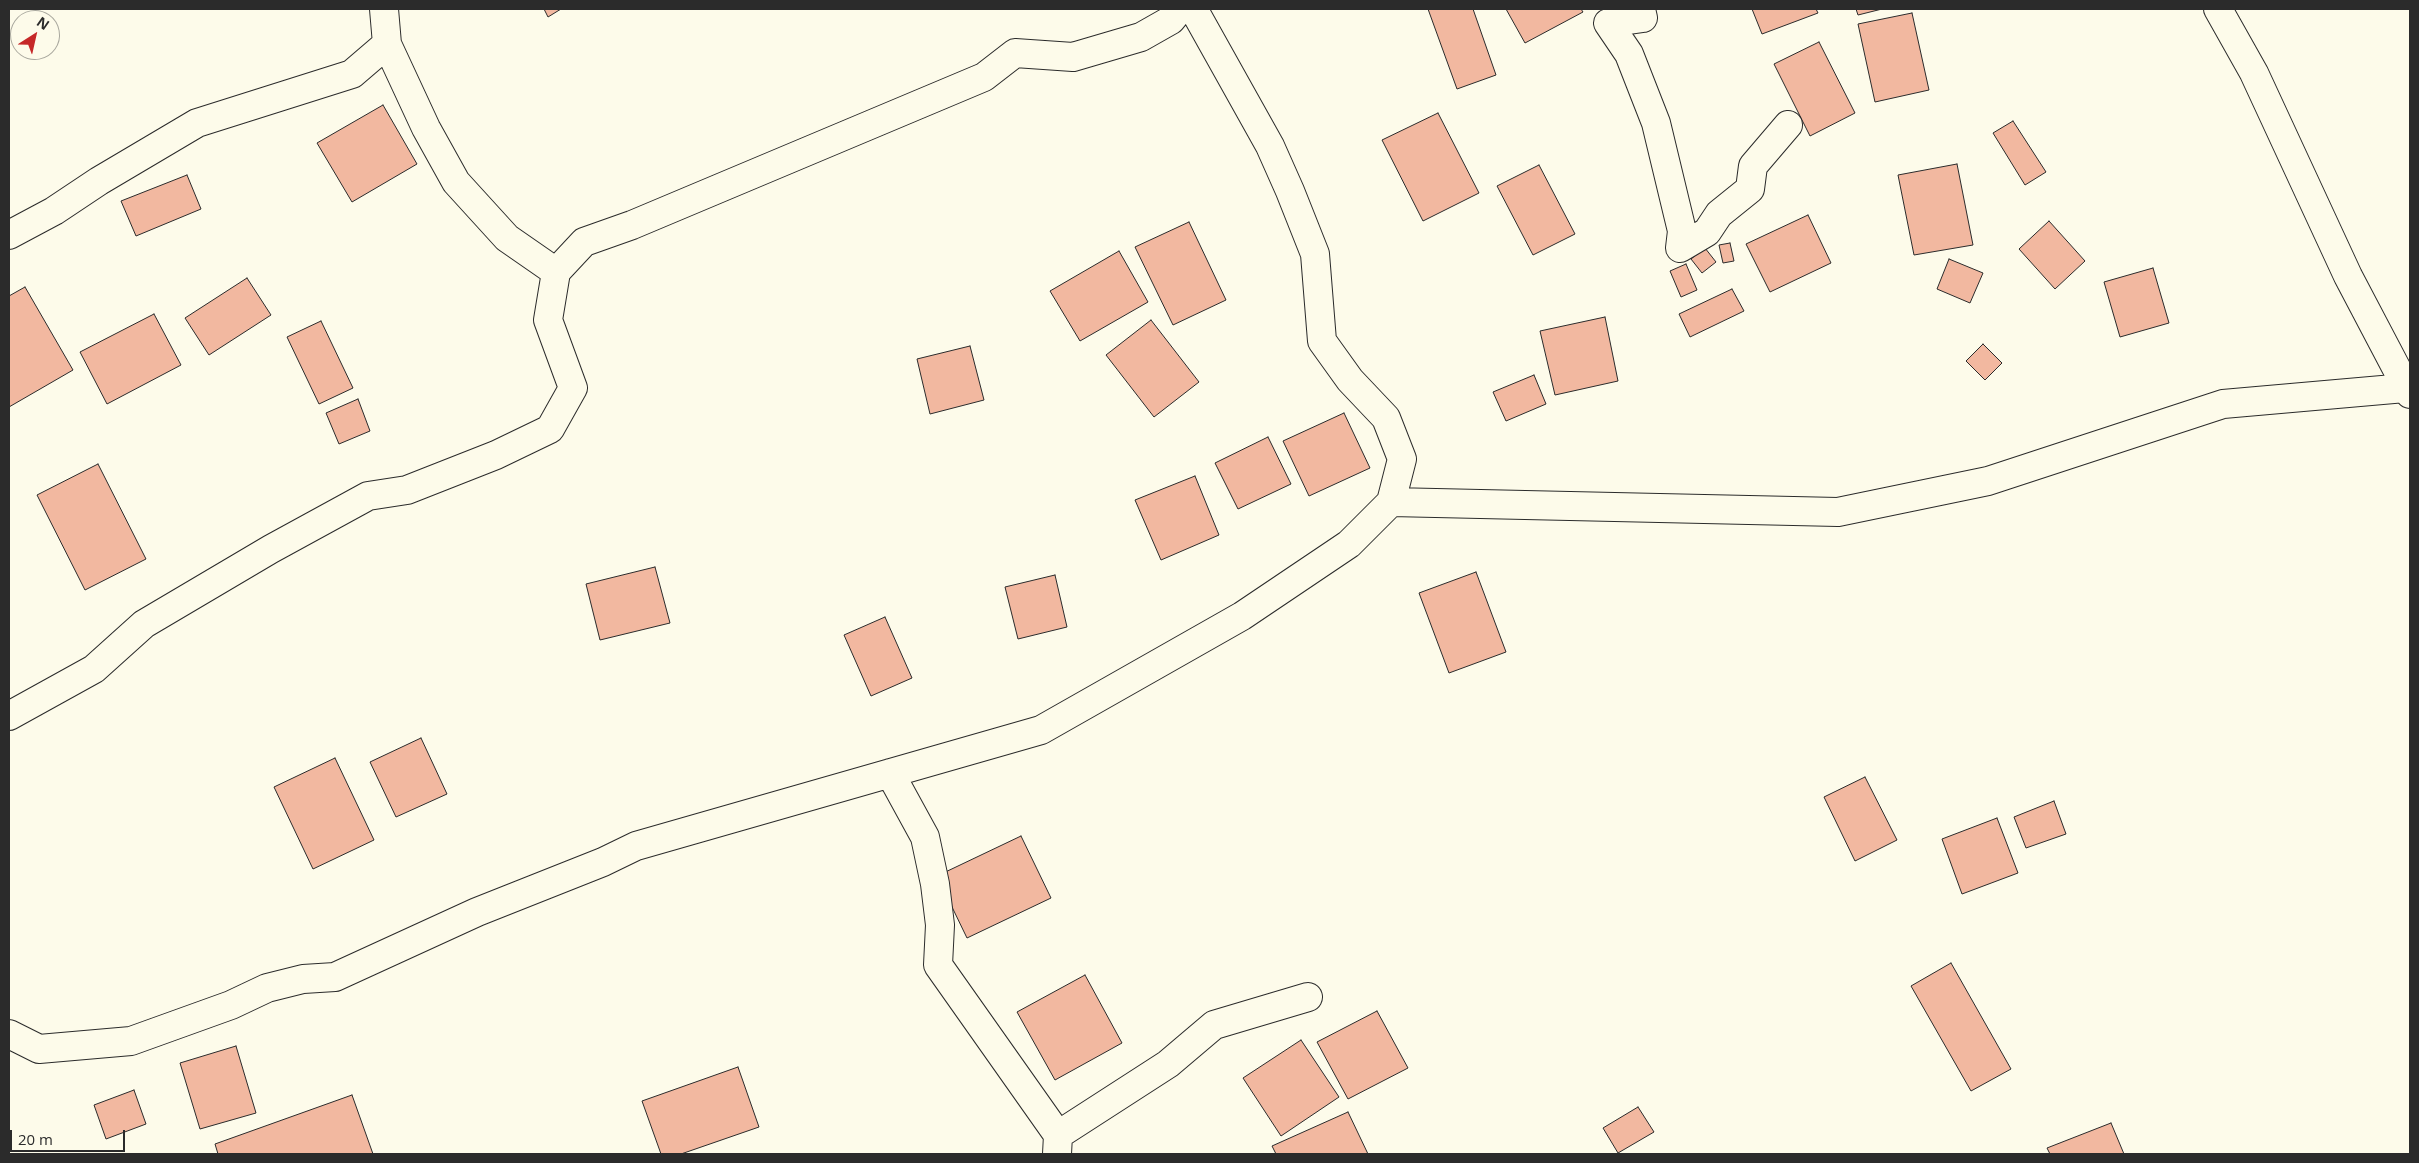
<!DOCTYPE html>
<html>
<head>
<meta charset="utf-8">
<style>
  body { margin:0 }
  #map { position:relative; width:2419px; height:1163px; overflow:hidden; background:#fdfbea; font-family:"Open Sans",sans-serif }
  canvas { display:block }
  .frame { position:absolute; inset:0; border:10px solid #2b2b2b; pointer-events:none }
  .north { position:absolute; left:10px; top:10px; width:50px; height:50px; box-sizing:border-box; background:#fdfbea; border:1px solid #a9a89e; border-radius:50%; rotate:35deg; font-size:14px; font-weight:700; line-height:20px; text-align:center; color:#2b2b2b }
  .north::after { content:''; display:block; margin:auto; width:18px; height:22px; background:#c62828; clip-path:polygon(50% 0,100% 100%,50% 72%,0 100%) }
  .scale { position:absolute; left:10px; top:1130px; width:115px; height:22px; box-sizing:border-box; border:2px solid #2b2b2b; border-top:0; padding-left:6px; font-size:15px; line-height:18px; white-space:nowrap; color:#2b2b2b; -webkit-text-stroke:4px #fdfbea; paint-order:stroke }
</style>
</head>
<body>
<div id="map">
<canvas width="2419" height="1163"></canvas>
<div class="frame"></div>
<div class="north">N</div>
<div class="scale">20 m</div>
</div>
<script>
const context = document.querySelector('canvas').getContext('2d');
context.lineJoin = 'round';
function fill(path, color) { context.fillStyle = color; context.fill(path, 'evenodd'); }
const toPath = rows => new Path2D(rows.map(r => 'M' + r).join(''));
function trace(path, color, width, dash) { context.strokeStyle = color; context.lineWidth = width; context.lineCap = dash ? 'butt' : 'round'; context.setLineDash(dash || []); context.stroke(path); }
const building = toPath([
  [544,9,561,9,548,17,544,9],
  [1428,9,1473,9,1496,75,1457,89,1428,9],
  [1506,9,1581,9,1583,12,1525,43,1506,9],
  [1752,9,1816,9,1818,13,1762,34,1752,9],
  [1856,9,1882,9,1858,15,1856,9],
  [1912,13,1929,90,1875,102,1858,24,1912,13],
  [1819,42,1855,113,1810,136,1774,64,1819,42],
  [383,105,417,164,352,202,317,143,383,105],
  [1438,113,1479,193,1423,221,1382,140,1438,113],
  [2013,121,2046,172,2025,185,1993,133,2013,121],
  [1957,164,1973,245,1914,255,1898,175,1957,164],
  [1539,165,1575,234,1533,255,1497,186,1539,165],
  [187,175,201,209,136,236,121,201,187,175],
  [1808,215,1831,263,1770,292,1746,244,1808,215],
  [2049,221,2085,261,2055,289,2019,249,2049,221],
  [1189,222,1226,300,1173,325,1135,247,1189,222],
  [1730,243,1734,261,1723,263,1719,245,1730,243],
  [1705,248,1716,262,1702,273,1691,259,1705,248],
  [1119,251,1148,302,1080,341,1050,291,1119,251],
  [1949,259,1983,273,1970,303,1937,289,1949,259],
  [1686,264,1697,290,1681,297,1670,271,1686,264],
  [2153,268,2169,323,2120,337,2104,282,2153,268],
  [247,278,271,315,209,355,185,318,247,278],
  [25,287,73,370,9,407,9,296,25,287],
  [1732,289,1744,311,1690,337,1679,314,1732,289],
  [154,314,181,365,107,404,80,352,154,314],
  [1605,317,1618,381,1555,395,1540,331,1605,317],
  [1151,320,1199,382,1154,417,1106,355,1151,320],
  [321,321,353,388,319,404,287,337,321,321],
  [1983,344,2002,363,1985,380,1966,361,1983,344],
  [970,346,984,400,930,414,917,359,970,346],
  [1534,375,1546,404,1506,421,1493,392,1534,375],
  [358,399,370,431,339,444,326,413,358,399],
  [1344,413,1370,468,1309,496,1283,441,1344,413],
  [1268,437,1291,484,1238,509,1215,463,1268,437],
  [98,464,146,559,85,590,37,495,98,464],
  [1195,476,1219,535,1161,560,1135,500,1195,476],
  [655,567,670,623,600,640,586,584,655,567],
  [1476,572,1506,652,1449,673,1419,593,1476,572],
  [1055,575,1067,627,1018,639,1005,587,1055,575],
  [885,617,912,678,871,696,844,635,885,617],
  [421,738,447,794,396,817,370,762,421,738],
  [335,758,374,840,313,869,274,787,335,758],
  [1865,777,1897,840,1855,861,1824,797,1865,777],
  [2054,801,2066,834,2026,848,2014,817,2054,801],
  [1997,818,2018,873,1962,894,1942,839,1997,818],
  [1021,836,1051,898,967,938,937,876,1021,836],
  [1951,963,2011,1069,1971,1091,1911,986,1951,963],
  [1085,975,1122,1043,1055,1080,1017,1012,1085,975],
  [1377,1011,1408,1068,1348,1099,1317,1042,1377,1011],
  [1301,1040,1339,1097,1281,1136,1243,1078,1301,1040],
  [236,1046,256,1113,200,1129,180,1063,236,1046],
  [738,1067,759,1127,681,1154,661,1154,642,1101,738,1067],
  [134,1090,146,1124,106,1139,94,1105,134,1090],
  [352,1095,373,1154,218,1154,215,1144,352,1095],
  [1638,1107,1654,1132,1618,1153,1603,1128,1638,1107],
  [1348,1112,1368,1154,1276,1154,1272,1146,1348,1112],
  [2111,1123,2124,1154,2050,1154,2047,1148,2111,1123]
]);
const minor = toPath([
  [1641,9,1643,18,1608,23,1629,54,1656,123,1682,231,1680,248,1707,232,1719,214,1750,189,1753,166,1788,125],
  [2218,9,2254,73,2348,276,2410,394],
  [387,44,426,128,456,182,507,238,556,272],
  [9,235,54,211,99,181,197,123,352,74,387,44,384,9],
  [1391,502,1838,512,1988,481,2223,404,2405,388],
  [9,716,94,669,144,624,271,549,368,496,407,490,496,455,550,429,573,388,548,320,556,272,584,242,632,225,984,77,1015,53,1073,57,1141,37,1171,20,1180,9],
  [890,773,925,837,935,884,940,925,938,965,1058,1135,1057,1154],
  [9,1034,39,1049,131,1041,231,1005,267,988,303,979,335,977,477,912,603,862,636,846,1041,730,1242,616,1349,544,1391,502,1402,459,1386,418,1350,380,1322,341,1315,254,1290,191,1270,146,1194,10,1189,9],
  [1058,1135,1168,1064,1214,1025,1308,997]
]);
fill(building, '#f2b8a0');
trace(building, '#2b2b2b', 1);
trace(minor, '#2b2b2b', 30);
trace(minor, '#fdfbea', 28);
</script>
</body>
</html>
